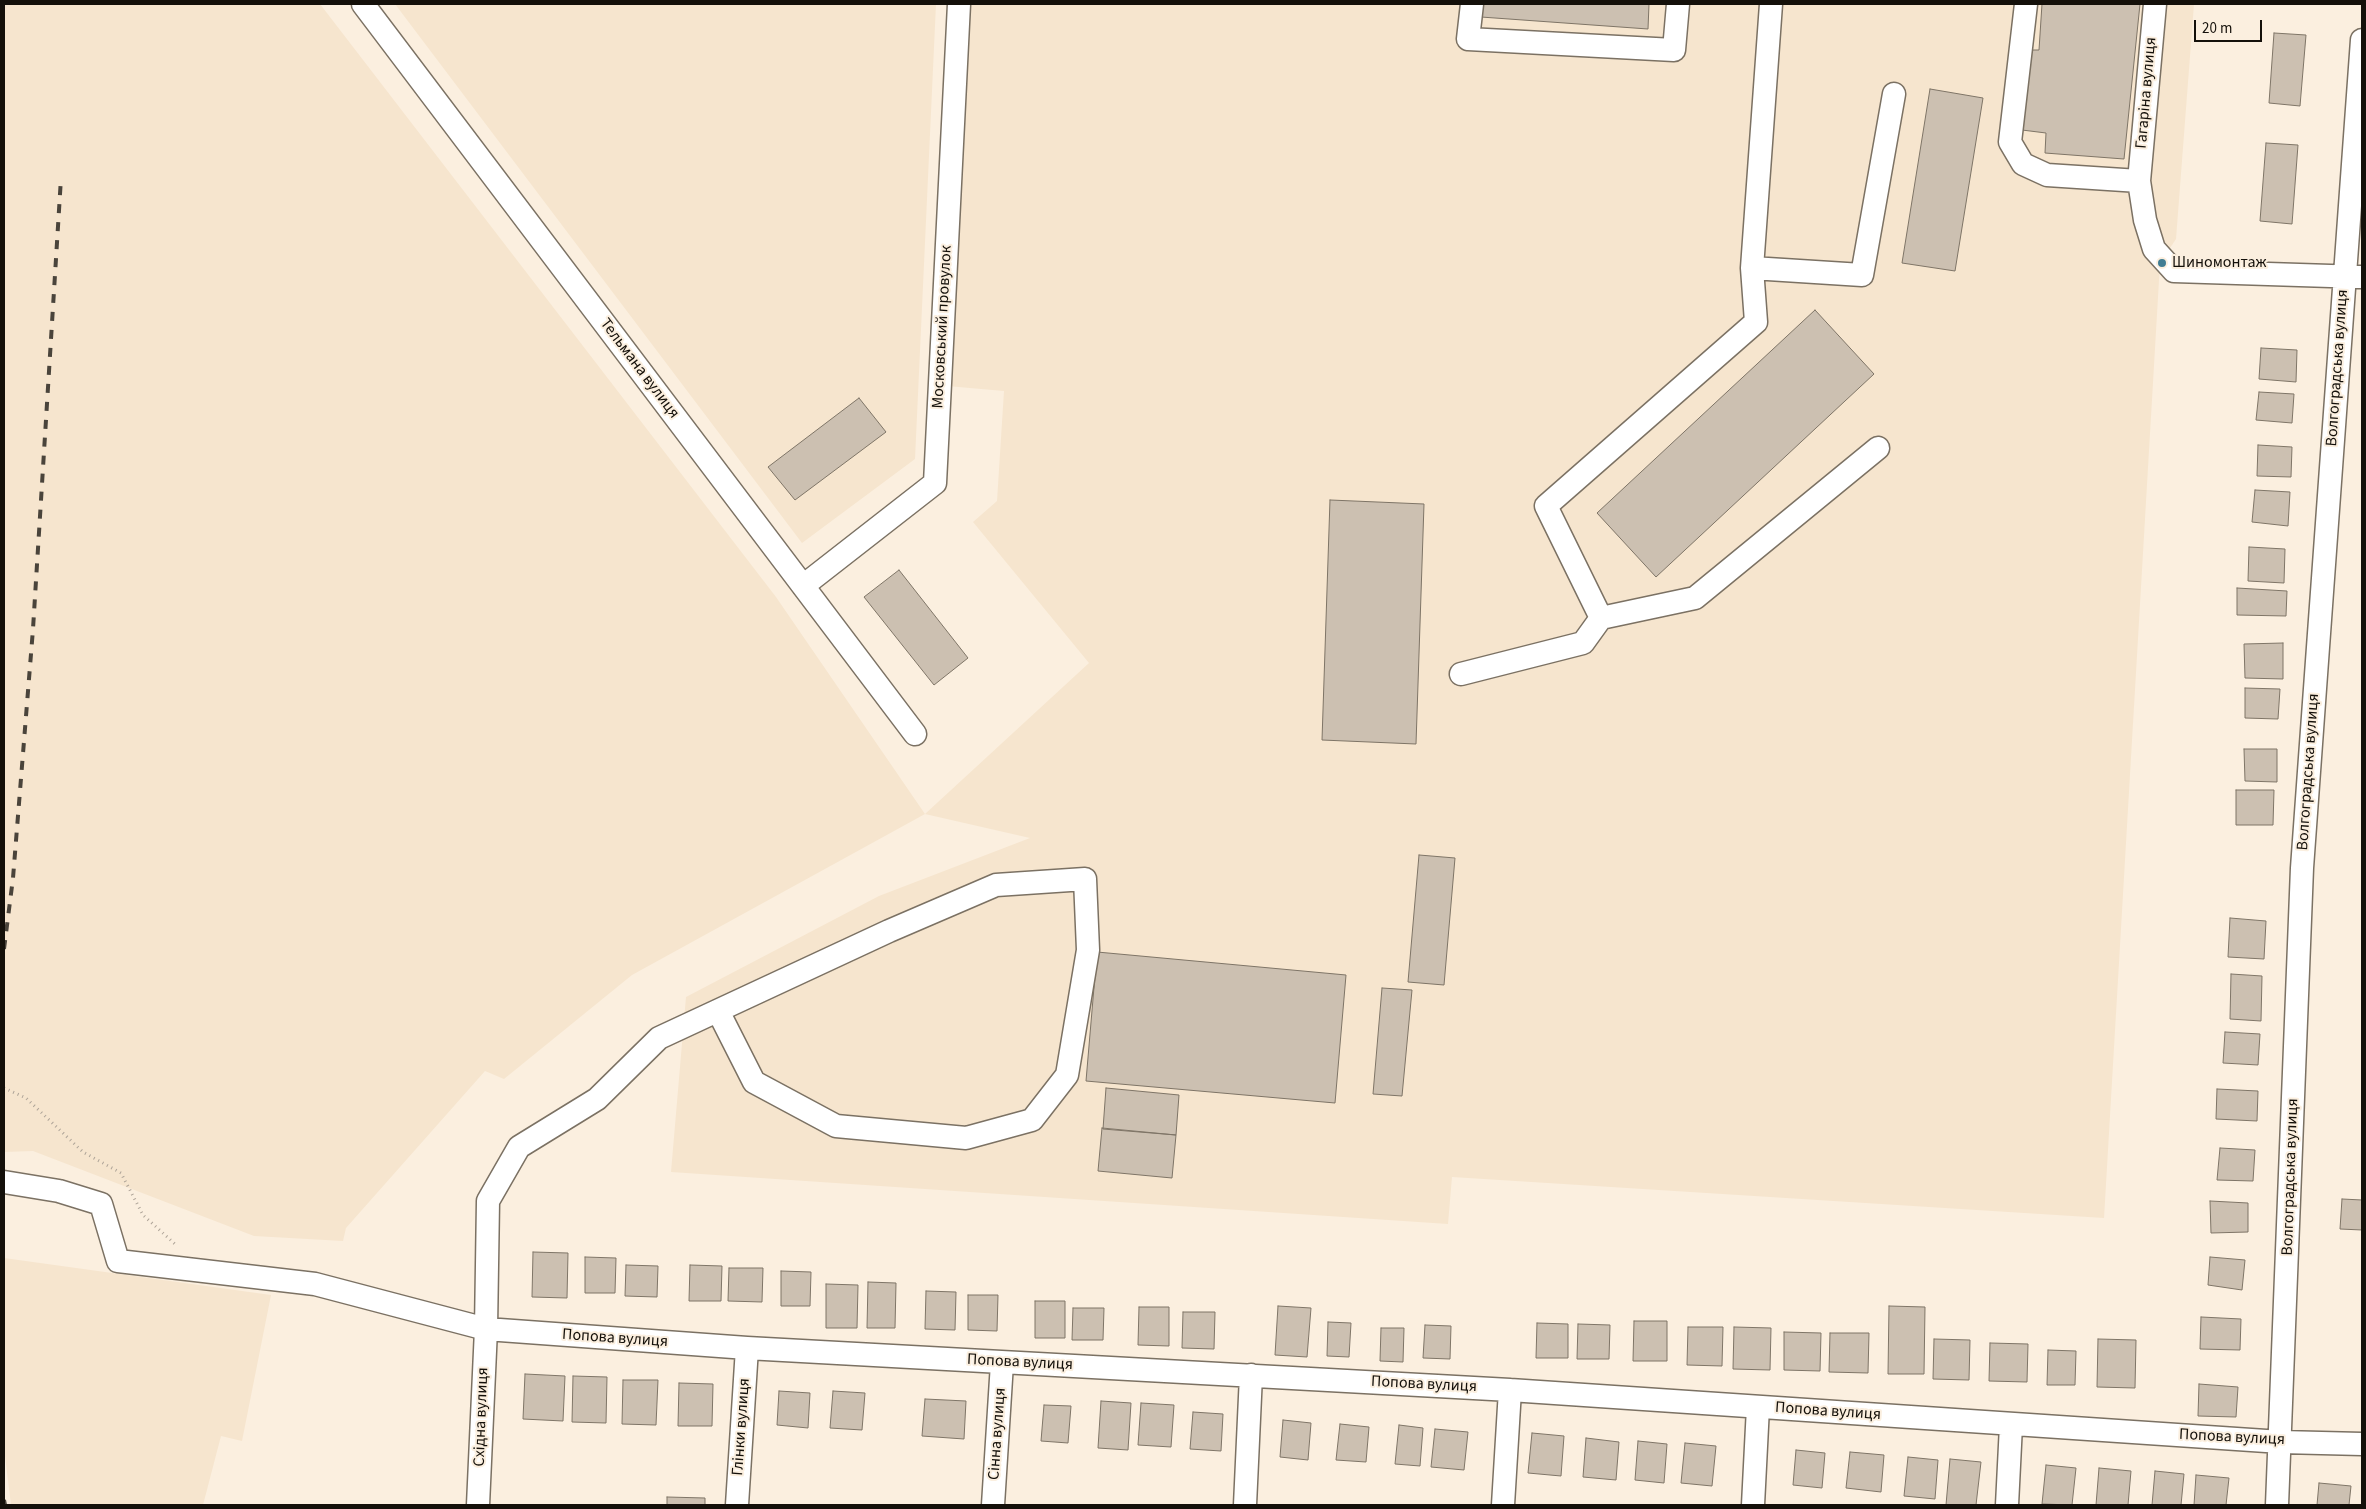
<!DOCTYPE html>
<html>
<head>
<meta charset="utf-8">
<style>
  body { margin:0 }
  #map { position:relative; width:2366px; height:1509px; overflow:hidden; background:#fbefdf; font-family:"Source Sans 3",sans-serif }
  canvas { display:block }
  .frame { position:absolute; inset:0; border:5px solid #14100a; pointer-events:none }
  .scale { position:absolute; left:2194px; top:20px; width:68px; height:22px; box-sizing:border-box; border:2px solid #14100a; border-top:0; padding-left:6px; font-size:15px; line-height:18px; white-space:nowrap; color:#14100a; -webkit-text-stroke:4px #fbefdf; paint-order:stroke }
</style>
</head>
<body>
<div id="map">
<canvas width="2366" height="1509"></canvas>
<div class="frame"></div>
<div class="scale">20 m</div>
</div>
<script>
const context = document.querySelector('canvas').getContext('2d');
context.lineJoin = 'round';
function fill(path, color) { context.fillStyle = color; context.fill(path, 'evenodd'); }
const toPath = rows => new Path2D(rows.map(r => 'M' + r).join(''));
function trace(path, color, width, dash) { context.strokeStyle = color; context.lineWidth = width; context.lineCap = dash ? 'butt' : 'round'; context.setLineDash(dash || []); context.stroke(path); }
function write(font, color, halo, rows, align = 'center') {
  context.font = font + ' "Source Sans 3",sans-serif'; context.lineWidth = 4; context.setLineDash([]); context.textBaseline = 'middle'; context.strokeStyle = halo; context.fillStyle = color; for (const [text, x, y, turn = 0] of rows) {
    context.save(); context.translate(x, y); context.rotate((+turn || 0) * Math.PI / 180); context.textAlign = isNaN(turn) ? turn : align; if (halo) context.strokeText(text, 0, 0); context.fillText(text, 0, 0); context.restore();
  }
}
const built = toPath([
  [4,4,320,4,776,597,925,814,1089,663,973,522,997,501,1004,391,947,386,969,4,2194,4,2176,239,2160,263,2104,1218,1452,1177,1448,1224,671,1172,686,997,879,896,1030,838,925,814,632,975,504,1079,485,1071,346,1228,343,1241,254,1236,33,1151,4,1152],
  [395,4,936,4,915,459,802,543],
  [4,1258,271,1295,242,1441,221,1436,203,1505,11,1505,4,1448]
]);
const building = toPath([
  [1482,4,1649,4,1648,29,1481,17,1482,4],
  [2042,4,2140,4,2124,159,2045,153,2046,133,2022,130,2029,50,2039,50,2042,4],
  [2274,33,2306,35,2300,106,2269,103,2274,33],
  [1930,89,1983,98,1955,271,1902,263,1930,89],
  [2266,143,2298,145,2292,224,2260,221,2266,143],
  [1815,310,1874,374,1656,577,1597,513,1815,310],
  [2261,348,2297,350,2296,382,2259,379,2261,348],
  [2259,392,2294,394,2292,423,2256,420,2259,392],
  [859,398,886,432,795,500,768,467,859,398],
  [2258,445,2292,447,2291,477,2257,476,2258,445],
  [2255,490,2290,492,2288,526,2252,522,2255,490],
  [1330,500,1424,504,1416,744,1322,740,1330,500],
  [2249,547,2285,549,2284,583,2248,581,2249,547],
  [899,570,968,658,934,685,864,597,899,570],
  [2237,588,2287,591,2286,616,2237,615,2237,588],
  [2283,643,2283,679,2245,678,2244,644,2283,643],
  [2245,688,2280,689,2278,719,2245,718,2245,688],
  [2244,749,2277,749,2277,782,2245,781,2244,749],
  [2236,790,2274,790,2273,825,2236,825,2236,790],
  [1419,855,1455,858,1444,985,1408,982,1419,855],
  [2230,918,2266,921,2264,959,2228,957,2230,918],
  [1097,952,1346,975,1335,1103,1086,1081,1097,952],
  [2231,974,2262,976,2261,1021,2230,1019,2231,974],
  [1382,988,1412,990,1402,1096,1373,1094,1382,988],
  [2225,1032,2260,1034,2258,1065,2223,1063,2225,1032],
  [1106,1088,1179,1095,1176,1135,1103,1129,1106,1088],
  [2217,1089,2258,1091,2257,1121,2216,1119,2217,1089],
  [1102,1128,1176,1135,1172,1178,1098,1171,1102,1128],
  [2220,1148,2255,1150,2253,1181,2217,1180,2220,1148],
  [2342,1199,2362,1200,2362,1230,2340,1229,2342,1199],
  [2210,1201,2248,1203,2248,1232,2211,1233,2210,1201],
  [533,1252,568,1253,567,1298,532,1297,533,1252],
  [585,1257,616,1258,615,1293,585,1293,585,1257],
  [2210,1257,2245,1260,2242,1290,2208,1285,2210,1257],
  [626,1265,658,1266,657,1297,625,1296,626,1265],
  [690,1265,722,1266,721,1301,689,1301,690,1265],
  [729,1268,763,1268,762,1302,728,1301,729,1268],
  [781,1271,811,1272,810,1306,781,1306,781,1271],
  [868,1282,896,1283,895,1328,867,1328,868,1282],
  [826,1284,858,1285,857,1328,826,1328,826,1284],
  [926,1291,956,1292,955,1330,925,1329,926,1291],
  [968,1295,998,1295,997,1331,968,1330,968,1295],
  [1035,1301,1065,1301,1065,1338,1035,1338,1035,1301],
  [1278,1306,1311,1308,1307,1357,1275,1355,1278,1306],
  [1889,1306,1925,1307,1924,1374,1888,1374,1889,1306],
  [1139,1307,1169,1307,1169,1346,1138,1345,1139,1307],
  [1073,1308,1104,1308,1103,1340,1072,1340,1073,1308],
  [1183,1312,1215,1312,1214,1349,1182,1348,1183,1312],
  [2201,1317,2241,1319,2240,1350,2200,1349,2201,1317],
  [1634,1321,1667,1321,1667,1361,1633,1361,1634,1321],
  [1328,1322,1351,1323,1349,1357,1327,1356,1328,1322],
  [1537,1323,1568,1324,1568,1358,1536,1358,1537,1323],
  [1578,1324,1610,1325,1609,1359,1577,1359,1578,1324],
  [1425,1325,1451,1326,1450,1359,1423,1358,1425,1325],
  [1688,1327,1723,1327,1722,1366,1687,1365,1688,1327],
  [1734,1327,1771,1328,1770,1370,1733,1369,1734,1327],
  [1381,1328,1404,1328,1403,1362,1380,1361,1381,1328],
  [1784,1332,1821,1333,1820,1371,1784,1370,1784,1332],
  [1830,1333,1869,1333,1868,1373,1829,1372,1830,1333],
  [1934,1339,1970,1340,1969,1380,1933,1379,1934,1339],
  [2098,1339,2136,1340,2135,1388,2097,1387,2098,1339],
  [1990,1343,2028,1344,2027,1382,1989,1381,1990,1343],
  [2048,1350,2076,1351,2075,1385,2047,1385,2048,1350],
  [525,1374,565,1376,563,1421,523,1419,525,1374],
  [573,1376,607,1377,606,1423,572,1422,573,1376],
  [623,1380,658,1380,656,1425,622,1424,623,1380],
  [679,1383,713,1384,712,1426,678,1426,679,1383],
  [2199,1384,2238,1387,2236,1417,2198,1416,2199,1384],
  [779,1391,810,1393,808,1428,777,1425,779,1391],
  [833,1391,865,1393,862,1430,830,1428,833,1391],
  [925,1399,966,1401,964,1439,922,1436,925,1399],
  [1101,1401,1131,1403,1128,1450,1098,1448,1101,1401],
  [1141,1403,1174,1405,1171,1447,1138,1445,1141,1403],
  [1044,1405,1071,1406,1068,1443,1041,1441,1044,1405],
  [1193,1412,1223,1414,1221,1451,1190,1449,1193,1412],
  [1283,1420,1311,1423,1308,1460,1280,1457,1283,1420],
  [1340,1424,1369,1427,1366,1462,1336,1460,1340,1424],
  [1399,1425,1423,1428,1420,1466,1395,1464,1399,1425],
  [1435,1429,1468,1432,1464,1470,1431,1467,1435,1429],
  [1532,1433,1564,1436,1561,1476,1528,1473,1532,1433],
  [1586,1438,1619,1442,1616,1480,1583,1477,1586,1438],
  [1638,1441,1667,1444,1664,1483,1635,1480,1638,1441],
  [1685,1443,1716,1446,1712,1486,1681,1483,1685,1443],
  [1796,1450,1825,1453,1822,1488,1793,1485,1796,1450],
  [1850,1452,1884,1455,1881,1492,1846,1488,1850,1452],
  [1908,1457,1938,1460,1935,1499,1904,1496,1908,1457],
  [1950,1459,1981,1462,1976,1505,1946,1505,1950,1459],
  [2046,1465,2076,1468,2072,1505,2042,1504,2046,1465],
  [2099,1468,2131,1471,2128,1505,2096,1505,2099,1468],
  [2155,1471,2184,1474,2181,1505,2152,1505,2155,1471],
  [2196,1475,2229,1478,2226,1505,2194,1505,2196,1475],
  [2319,1483,2351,1486,2349,1505,2317,1505,2319,1483],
  [667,1497,705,1498,705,1505,667,1505,667,1497]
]);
const path = toPath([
  [4,1088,26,1098,83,1152,121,1173,143,1215,175,1244]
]);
const minor = toPath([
  [363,4,915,734],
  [1472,4,1468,39,1674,50,1678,4],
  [1771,4,1752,268,1862,275,1894,94],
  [2026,4,2010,142,2023,164,2047,175,2139,181],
  [2155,4,2139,181,2145,220,2154,249,2174,271,2362,277],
  [803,586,935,483,959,4],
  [1601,618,1695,598,1878,448],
  [1461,674,1583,643,1601,618,1546,506,1756,322,1752,268],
  [4,1182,59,1191,101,1204,118,1261,315,1284,486,1329,747,1348,1510,1390,2281,1442,2362,1444],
  [478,1505,486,1329,488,1201,519,1147,597,1099,659,1038,889,931,996,885,1085,879,1088,950,1067,1075,1032,1120,966,1138,836,1126,754,1082,718,1011],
  [737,1505,747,1348],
  [993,1505,1002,1363],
  [1245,1505,1251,1375],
  [1503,1505,1510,1390],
  [1753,1505,1758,1407],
  [2007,1505,2011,1425],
  [2277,1505,2302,868,2362,40]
]);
const rail = toPath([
  [4,949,13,878,33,629,61,178],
  [4,1500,5,1505]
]);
const markers = [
  [2162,263,5,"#417d94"]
];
const streetNames = [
  ["Гагаріна вулиця",2147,93,-85],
  ["Московський провулок",943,327,-87],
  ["Волгоградська вулиця",2338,368,-86],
  ["Тельмана вулиця",639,369,53],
  ["Волгоградська вулиця",2309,772,-86],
  ["Волгоградська вулиця",2291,1177,-88],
  ["Попова вулиця",615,1339,4],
  ["Попова вулиця",1020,1363,3],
  ["Попова вулиця",1424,1385,3],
  ["Попова вулиця",1828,1412,4],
  ["Східна вулиця",482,1417,-88],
  ["Глінки вулиця",742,1427,-86],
  ["Сінна вулиця",998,1434,-86],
  ["Попова вулиця",2232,1438,3]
];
const poiNames = [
  ["Шиномонтаж",2172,263]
];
fill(built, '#f6e5ce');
fill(building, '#ccc0b1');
trace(building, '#7f7567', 1);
trace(minor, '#7b7163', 25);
trace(path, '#aea498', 3, [1, 4]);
trace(minor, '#fff', 22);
trace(rail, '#4a443b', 4, [9, 9]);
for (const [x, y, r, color] of markers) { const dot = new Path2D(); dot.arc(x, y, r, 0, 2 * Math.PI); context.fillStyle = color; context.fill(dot); trace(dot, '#fbefdf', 2); }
write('16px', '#14100a', '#fbefdf', streetNames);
write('16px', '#14100a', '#fbefdf', poiNames, 'left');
</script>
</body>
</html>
